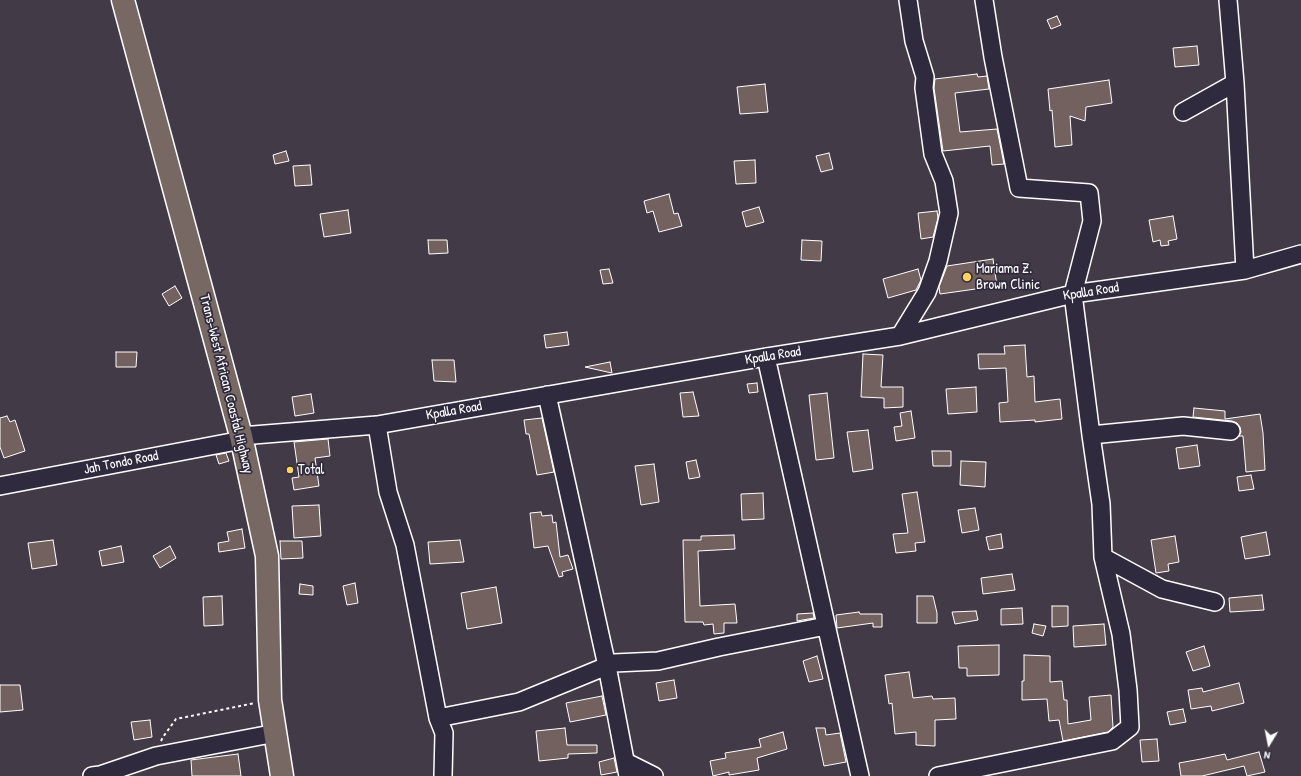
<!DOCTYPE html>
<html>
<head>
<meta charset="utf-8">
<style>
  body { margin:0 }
  #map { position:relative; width:1301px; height:776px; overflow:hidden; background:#433a47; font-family:"Patrick Hand",sans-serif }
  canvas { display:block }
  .north { position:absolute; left:1249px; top:724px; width:40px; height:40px; -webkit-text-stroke:3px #2f2a3d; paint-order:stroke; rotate:190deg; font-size:11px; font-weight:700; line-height:16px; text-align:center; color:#fff }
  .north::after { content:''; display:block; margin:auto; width:14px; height:18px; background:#fff; clip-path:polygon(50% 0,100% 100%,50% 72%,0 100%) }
</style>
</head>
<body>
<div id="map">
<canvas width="1301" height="776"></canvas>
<div class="north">N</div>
</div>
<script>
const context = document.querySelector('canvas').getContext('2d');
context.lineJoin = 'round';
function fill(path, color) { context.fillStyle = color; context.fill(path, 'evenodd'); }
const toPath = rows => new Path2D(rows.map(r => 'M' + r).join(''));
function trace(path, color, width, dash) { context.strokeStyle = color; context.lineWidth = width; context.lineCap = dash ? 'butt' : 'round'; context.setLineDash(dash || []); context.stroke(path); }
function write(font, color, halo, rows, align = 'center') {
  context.font = font + ' "Patrick Hand",sans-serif'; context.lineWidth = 3.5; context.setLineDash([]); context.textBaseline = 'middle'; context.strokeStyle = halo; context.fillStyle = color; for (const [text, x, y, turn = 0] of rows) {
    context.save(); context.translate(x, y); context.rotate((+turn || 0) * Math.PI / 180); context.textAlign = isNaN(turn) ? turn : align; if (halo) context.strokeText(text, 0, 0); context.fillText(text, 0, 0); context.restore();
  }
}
const building = toPath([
  [1057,16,1061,25,1051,29,1047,20,1057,16],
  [1197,46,1199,65,1175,67,1173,48,1197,46],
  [977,74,978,77,987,76,989,89,955,93,960,132,997,129,1004,164,992,165,990,146,943,151,934,88,935,79,977,74],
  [1109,80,1112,103,1086,107,1085,121,1070,116,1072,145,1055,147,1052,110,1050,111,1048,89,1109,80],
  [765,84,768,112,740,114,737,87,765,84],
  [286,151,289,161,275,164,273,155,286,151],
  [829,153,833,169,821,172,816,156,829,153],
  [755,160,756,183,736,184,734,161,755,160],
  [310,165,312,185,295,186,293,166,310,165],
  [669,194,674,214,678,213,682,226,659,232,653,211,647,213,644,201,669,194],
  [759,207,764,222,746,227,742,212,759,207],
  [348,210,351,233,324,237,320,214,348,210],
  [937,211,938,218,933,237,921,239,918,213,937,211],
  [1173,216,1177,239,1168,241,1169,245,1161,246,1160,240,1153,242,1149,220,1173,216],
  [428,240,447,240,448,253,429,254,428,240],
  [802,240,822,241,821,261,801,260,802,240],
  [993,259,997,286,940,294,939,287,947,266,993,259],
  [609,269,613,283,603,284,600,270,609,269],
  [918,269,921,280,916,290,888,298,883,279,918,269],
  [175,286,182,298,169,306,162,294,175,286],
  [567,332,569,345,546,348,544,335,567,332],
  [1025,345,1027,377,1034,376,1035,402,1060,399,1062,419,1035,422,1035,420,1000,422,999,403,1008,402,1006,368,979,369,978,354,1005,354,1004,346,1025,345],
  [116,352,137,352,136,367,116,367,116,352],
  [863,354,883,355,881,387,903,387,903,407,884,408,884,398,861,397,863,354],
  [432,360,454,360,456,382,434,381,432,360],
  [610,362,612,373,585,367,610,362],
  [757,383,758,392,749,393,747,384,757,383],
  [976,387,977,412,948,414,946,389,976,387],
  [693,392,699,416,683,417,680,393,693,392],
  [827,393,834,458,816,460,809,395,827,393],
  [311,394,314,413,295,416,292,397,311,394],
  [1194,408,1225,411,1225,419,1260,414,1263,433,1265,470,1246,472,1243,436,1239,436,1241,432,1240,427,1237,423,1232,421,1193,417,1194,408],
  [911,411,915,438,896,441,894,427,902,426,900,413,911,411],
  [7,416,10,422,15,420,25,451,4,458,0,447,0,418,7,416],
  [542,418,554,472,537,475,529,434,526,434,524,420,542,418],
  [868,430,873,469,853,472,847,432,868,430],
  [328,439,330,456,315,458,319,486,294,490,292,478,299,477,294,442,328,439],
  [1197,445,1200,466,1179,469,1176,448,1197,445],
  [932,451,951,451,951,466,933,466,932,451],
  [226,453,229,461,219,464,216,455,226,453],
  [696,460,700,477,689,479,686,462,696,460],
  [961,461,986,462,985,487,960,485,961,461],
  [654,464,659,502,641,505,635,466,654,464],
  [1251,475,1254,489,1239,491,1237,477,1251,475],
  [917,492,925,542,915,543,916,551,896,553,893,534,908,533,902,494,917,492],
  [763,493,764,519,742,520,741,494,763,493],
  [319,505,321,536,294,538,292,506,319,505],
  [975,508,979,530,962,533,958,510,975,508],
  [541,512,542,516,552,515,553,523,556,522,560,557,568,555,573,569,562,572,563,576,559,577,548,546,534,548,530,513,541,512],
  [242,529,245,548,219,552,218,543,229,541,227,532,242,529],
  [1266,532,1270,555,1245,559,1241,537,1266,532],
  [1001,534,1003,548,989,550,986,537,1001,534],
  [734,535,735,549,698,551,700,606,735,604,737,623,724,623,724,633,714,634,713,624,704,625,703,622,685,622,683,540,701,540,701,536,734,535],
  [1175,536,1179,562,1168,564,1169,571,1156,573,1151,540,1175,536],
  [53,540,57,565,32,569,28,543,53,540],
  [460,540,464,562,430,564,428,542,460,540],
  [280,541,302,541,303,558,281,559,280,541],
  [121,546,124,562,102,566,99,551,121,546],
  [170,546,176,558,160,568,153,556,170,546],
  [1012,574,1015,590,983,594,981,578,1012,574],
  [355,583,358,603,347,605,343,586,355,583],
  [300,584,313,586,313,595,299,594,300,584],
  [496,587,502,623,467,629,461,593,496,587],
  [1262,595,1264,610,1230,612,1229,598,1262,595],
  [222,596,223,625,204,626,203,597,222,596],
  [917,596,933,596,937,613,937,623,917,623,917,596],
  [1052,606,1068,606,1068,626,1052,627,1052,606],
  [1022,608,1023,624,1001,625,1001,609,1022,608],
  [976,611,978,620,955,624,952,612,976,611],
  [859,612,860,614,882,614,882,627,873,627,873,623,837,628,836,615,859,612],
  [813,613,814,618,797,621,797,614,813,613],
  [1034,624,1046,626,1043,636,1032,633,1034,624],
  [1104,624,1106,645,1074,647,1073,626,1104,624],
  [999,645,999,675,967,676,967,668,959,668,958,646,999,645],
  [1204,646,1210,666,1193,671,1186,652,1204,646],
  [1024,655,1050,656,1050,682,1062,681,1064,700,1067,700,1068,724,1091,720,1089,697,1111,695,1113,727,1108,732,1063,741,1059,720,1049,721,1047,699,1022,700,1022,681,1024,681,1024,655],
  [817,656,823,679,809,682,803,661,817,656],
  [909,672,913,698,932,696,933,699,955,698,956,719,935,720,935,746,916,745,916,732,895,734,892,703,889,704,885,675,909,672],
  [674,680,677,698,659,701,656,683,674,680],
  [1239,683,1244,703,1212,711,1211,706,1191,709,1188,690,1202,688,1203,692,1239,683],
  [0,685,20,685,23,710,0,712,0,685],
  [602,696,606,715,570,722,566,703,602,696],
  [1183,709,1186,722,1170,725,1167,712,1183,709],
  [150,720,152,737,134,740,131,722,150,720],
  [565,728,567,745,597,745,597,753,568,754,568,758,539,761,536,731,565,728],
  [816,728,825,728,826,735,840,733,846,762,824,766,816,728],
  [783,732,787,749,757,758,759,770,729,775,729,772,713,776,710,761,726,758,725,753,761,747,759,739,783,732],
  [1157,739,1159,761,1142,762,1140,740,1157,739],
  [1259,752,1265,772,1247,776,1244,766,1202,776,1181,776,1179,763,1201,759,1225,754,1227,760,1259,752],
  [238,754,241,776,192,776,191,760,238,754],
  [614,758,617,772,601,775,599,762,614,758]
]);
const path = toPath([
  [161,741,163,737,176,719,255,703]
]);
const minor = toPath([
  [984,0,993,57,1019,188,1089,193,1092,221,1073,294,1091,435,1183,426,1231,431],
  [1228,0,1235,83,1245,270],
  [1183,112,1235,83],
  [900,336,927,292,938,261,949,213,944,181,933,154,924,88,925,77,914,41,908,0],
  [766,357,860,776],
  [547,395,607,666,628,776],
  [377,425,388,492,405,545,438,718,444,733,443,776],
  [1091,435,1101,504,1103,557,1162,589,1215,602],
  [241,436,377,425,766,357,900,336,1073,294,1245,270,1301,254],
  [0,486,242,440],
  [438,718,519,702,614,663,658,661,719,647,826,626],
  [626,762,654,776],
  [92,776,100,775,156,756,276,733],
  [938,776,1112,741,1130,727,1128,690,1121,634,1103,557]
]);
const highway = toPath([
  [123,0,241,436,267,556,270,700,282,776]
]);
const markers = [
  [967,277,5,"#ffd166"],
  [290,470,4,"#ffd166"]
];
const poiNames = [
  ["Mariama Z.",976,269],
  ["Brown Clinic",976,285],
  ["Total",298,470]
];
const streetNames = [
  ["Kpalla Road",1091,292,-9],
  ["Kpalla Road",773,356,-9],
  ["Trans-West African Coastal Highway",226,384,76],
  ["Kpalla Road",454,411,-10],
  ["Jah Tondo Road",121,463,-11]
];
fill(building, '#72615f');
trace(building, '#fff', 1);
trace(minor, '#fff', 20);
trace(highway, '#fff', 25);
trace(path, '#fff', 2, [3, 3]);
trace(minor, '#2f2a3d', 17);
trace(highway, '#776864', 22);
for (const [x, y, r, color] of markers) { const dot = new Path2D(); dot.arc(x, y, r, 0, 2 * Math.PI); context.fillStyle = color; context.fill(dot); trace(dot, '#2f2a3d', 1.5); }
write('14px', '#fff', '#2f2a3d', poiNames, 'left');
write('14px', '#fff', '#2f2a3d', streetNames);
</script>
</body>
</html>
